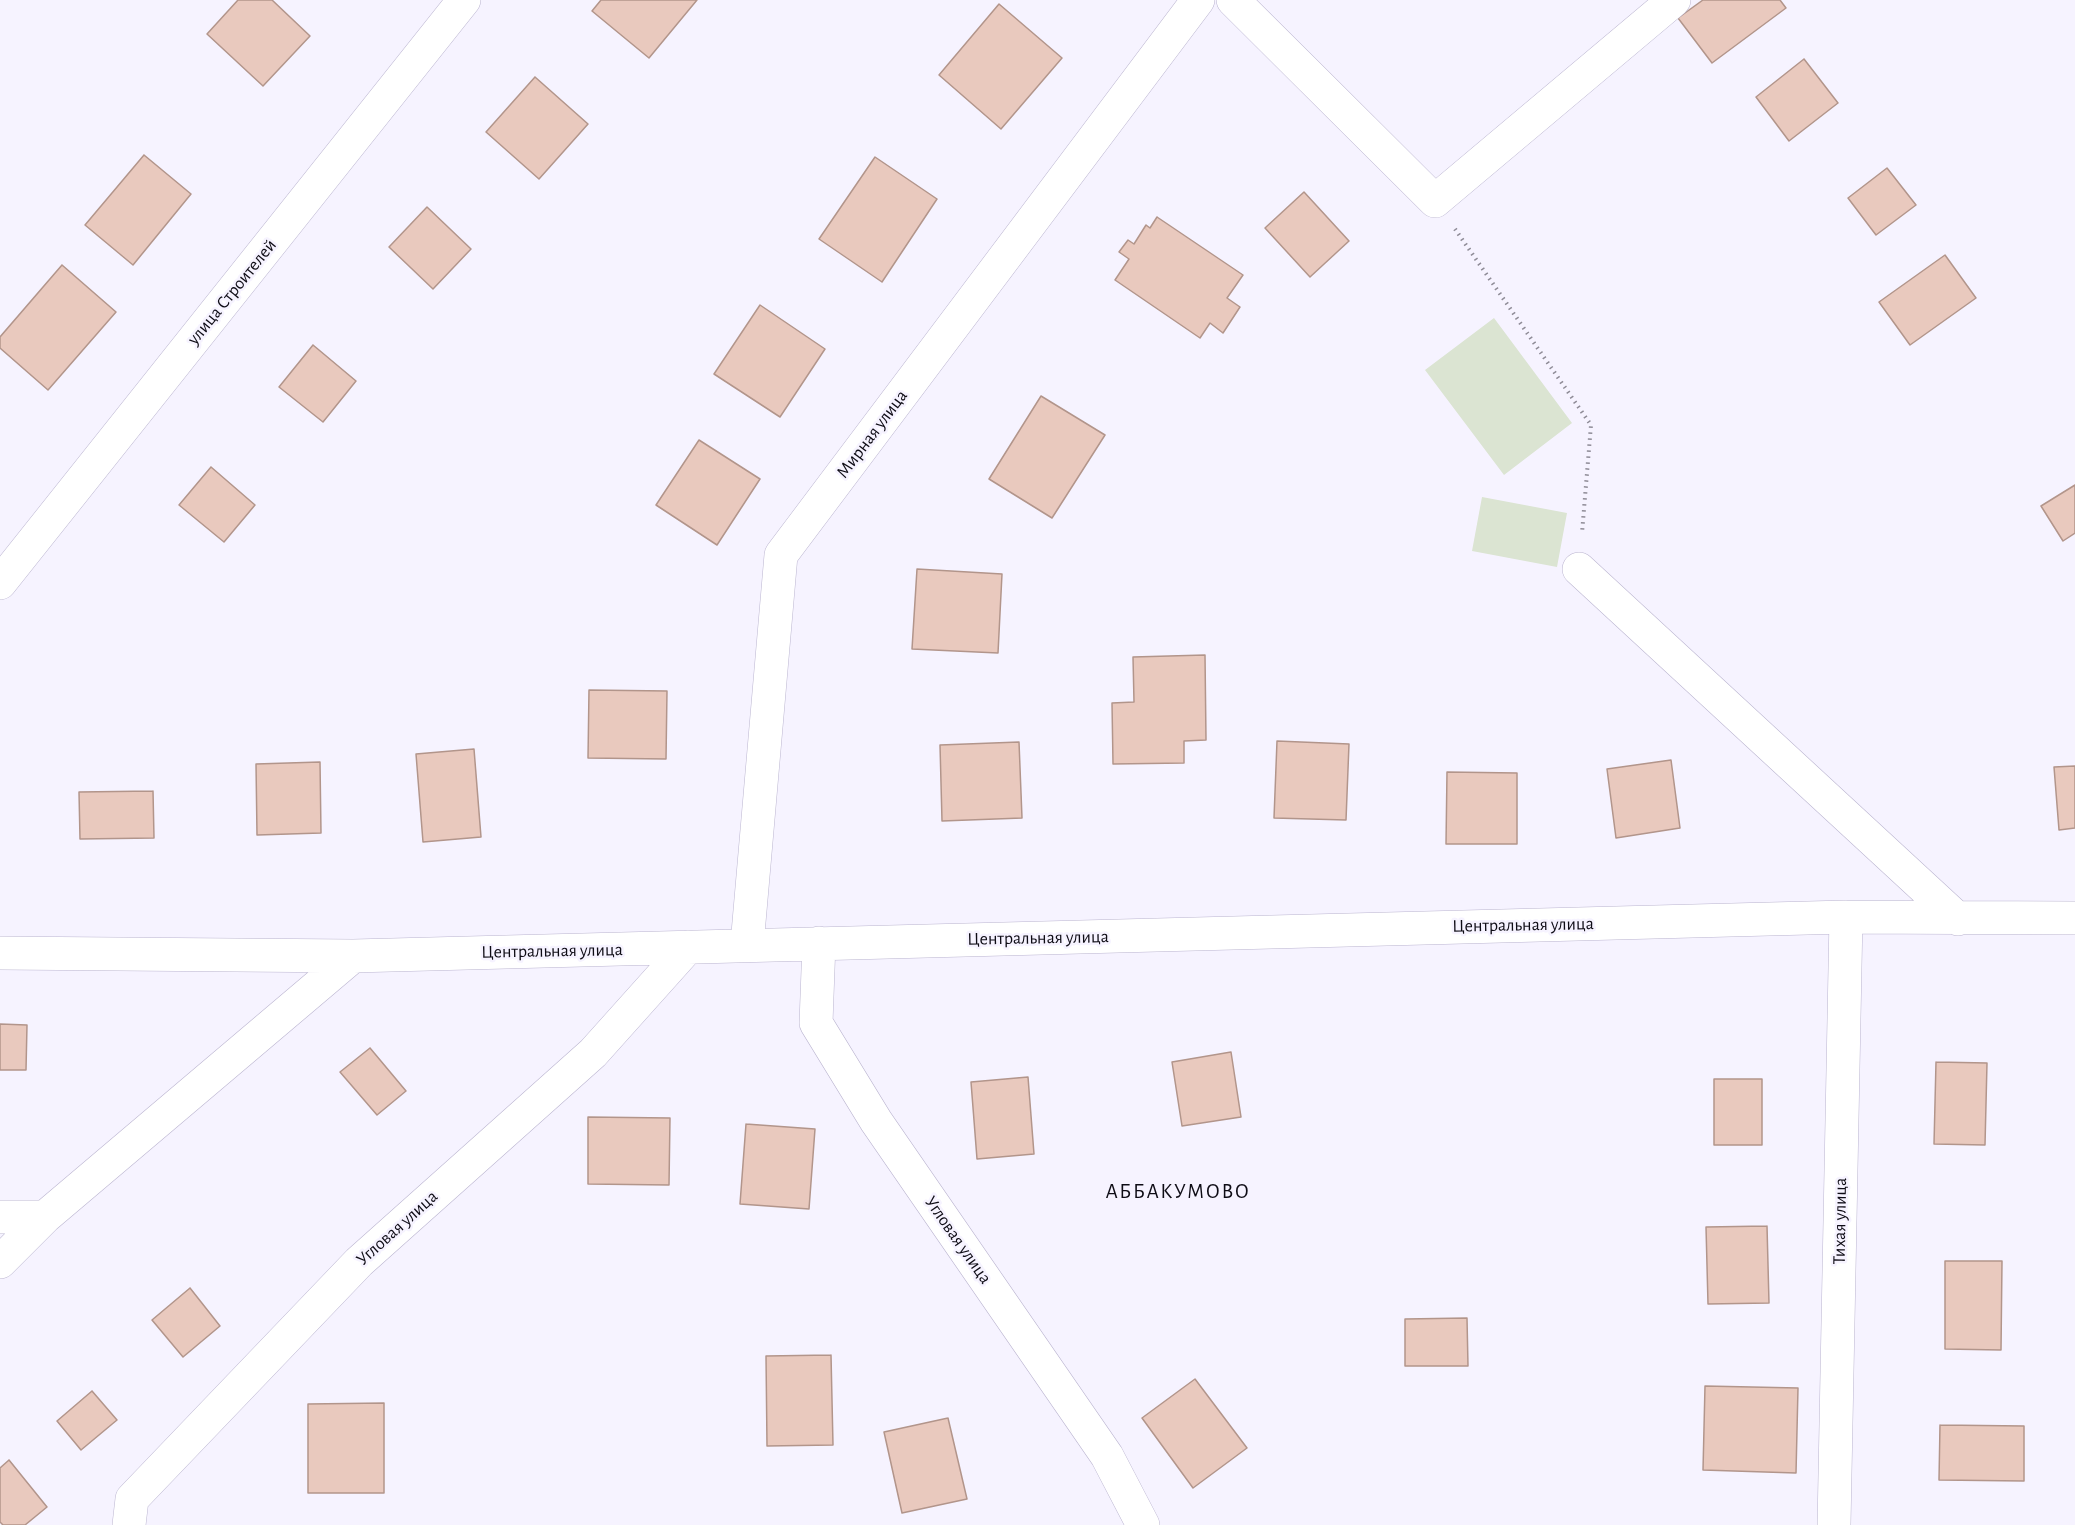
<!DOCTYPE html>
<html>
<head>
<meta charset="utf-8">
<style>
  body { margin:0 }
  canvas { display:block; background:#f6f3ff }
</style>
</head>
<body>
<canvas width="2075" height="1525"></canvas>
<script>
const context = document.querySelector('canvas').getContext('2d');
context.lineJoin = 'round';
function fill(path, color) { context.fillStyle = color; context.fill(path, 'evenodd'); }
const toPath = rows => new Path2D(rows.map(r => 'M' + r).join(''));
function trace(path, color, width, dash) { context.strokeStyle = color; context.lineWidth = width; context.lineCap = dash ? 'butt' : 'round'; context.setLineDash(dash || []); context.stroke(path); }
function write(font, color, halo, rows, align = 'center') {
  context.font = font + ' "Alegreya Sans",sans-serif'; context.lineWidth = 5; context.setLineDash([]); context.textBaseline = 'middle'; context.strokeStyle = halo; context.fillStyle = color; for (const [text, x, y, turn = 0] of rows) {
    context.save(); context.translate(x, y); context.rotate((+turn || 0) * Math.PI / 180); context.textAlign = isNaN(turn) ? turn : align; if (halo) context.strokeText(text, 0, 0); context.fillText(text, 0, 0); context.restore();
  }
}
const green = toPath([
  [1494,318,1572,423,1504,475,1425,370],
  [1482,497,1567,513,1557,567,1472,551]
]);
const building = toPath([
  [238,0,272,0,310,36,263,86,207,34,238,0],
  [601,0,697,0,649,58,592,11,601,0],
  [1703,0,1780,0,1786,8,1712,63,1678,18,1703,0],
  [999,4,1062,58,1001,129,939,75,999,4],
  [1804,59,1838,103,1789,141,1756,97,1804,59],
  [535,77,588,124,539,179,486,132,535,77],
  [144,155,191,194,133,265,85,225,144,155],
  [875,157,937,199,882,282,819,239,875,157],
  [1887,168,1916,205,1876,235,1848,198,1887,168],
  [1304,192,1349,241,1310,277,1265,228,1304,192],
  [427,207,471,249,433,289,389,247,427,207],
  [1157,217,1243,275,1227,298,1240,307,1223,333,1210,323,1200,338,1115,280,1129,259,1119,252,1128,240,1134,244,1146,225,1150,228,1157,217],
  [1945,255,1976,298,1910,345,1879,302,1945,255],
  [62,265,116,312,48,390,0,348,0,337,62,265],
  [760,305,825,349,780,417,714,374,760,305],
  [313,345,356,381,323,422,279,387,313,345],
  [1041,396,1105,435,1052,518,989,479,1041,396],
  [699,440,760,479,717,545,656,505,699,440],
  [211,467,255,505,224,542,179,505,211,467],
  [2075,485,2075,533,2063,541,2041,506,2075,485],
  [917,569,1002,574,998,653,912,649,917,569],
  [1205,655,1206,740,1184,741,1184,763,1113,764,1112,703,1134,702,1133,657,1205,655],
  [589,690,667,691,666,759,588,758,589,690],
  [1277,741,1349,744,1346,820,1274,818,1277,741],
  [1019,742,1022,818,942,821,940,745,1019,742],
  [474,749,481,837,423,842,416,754,474,749],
  [1671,760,1680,828,1616,838,1607,769,1671,760],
  [320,762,321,833,257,835,256,764,320,762],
  [2075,766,2075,828,2059,830,2054,767,2075,766],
  [1447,772,1517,773,1517,844,1446,844,1447,772],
  [153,791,154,838,80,839,79,792,153,791],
  [0,1024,27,1025,26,1070,0,1070,0,1024],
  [370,1048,406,1091,377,1115,340,1072,370,1048],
  [1231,1052,1241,1117,1182,1126,1172,1062,1231,1052],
  [1936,1062,1987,1063,1985,1145,1934,1144,1936,1062],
  [1028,1077,1034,1154,977,1159,971,1082,1028,1077],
  [1714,1079,1762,1079,1762,1145,1714,1145,1714,1079],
  [588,1117,670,1118,669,1185,588,1184,588,1117],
  [746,1124,815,1129,809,1209,740,1204,746,1124],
  [1767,1226,1769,1303,1708,1304,1706,1227,1767,1226],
  [1945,1261,2002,1261,2001,1350,1945,1349,1945,1261],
  [190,1288,220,1326,183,1357,152,1320,190,1288],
  [1467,1318,1468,1366,1405,1366,1405,1319,1467,1318],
  [831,1355,833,1445,767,1446,766,1356,831,1355],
  [1195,1379,1247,1448,1193,1488,1142,1418,1195,1379],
  [1705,1386,1798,1388,1796,1473,1703,1470,1705,1386],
  [92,1391,117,1420,81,1450,57,1421,92,1391],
  [384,1403,384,1493,308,1493,308,1404,384,1403],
  [948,1418,967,1499,902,1513,884,1432,948,1418],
  [1940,1425,2024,1426,2024,1481,1939,1480,1940,1425],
  [9,1460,47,1507,25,1525,3,1525,0,1522,0,1468,9,1460]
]);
const path = toPath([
  [1455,229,1591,425,1582,533]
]);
const minor = toPath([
  [1233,0,1435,201,1674,0],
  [1579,569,1958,919],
  [0,583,464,0],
  [819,943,816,1023,876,1121,1107,1456,1143,1525],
  [747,945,781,555,1198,0],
  [0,953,353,956,1846,917,2075,918],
  [0,1217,45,1217],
  [0,1262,45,1217,353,956],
  [129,1525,132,1499,359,1262,593,1053,688,947],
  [1834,1525,1846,917]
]);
const streetNames = [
  ["улица Строителей",232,292,-51],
  ["Мирная улица",872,434,-53],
  ["Центральная улица",1523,925,-1],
  ["Центральная улица",1038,938,-1],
  ["Центральная улица",552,951,-1],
  ["Тихая улица",1840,1221,-89],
  ["Угловая улица",397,1228,-42],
  ["Угловая улица",958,1240,55]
];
const quarterNames = [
  ["АББАКУМОВО",1178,1192]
];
fill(green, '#dbe4d2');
fill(building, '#e9c9be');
trace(building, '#b2958b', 1.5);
trace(minor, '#bbb5d0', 34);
trace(path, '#8f8c97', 4, [1.5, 4.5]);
trace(minor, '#fff', 33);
write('18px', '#0e0c15', '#f6f3ff', streetNames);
context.letterSpacing = '1.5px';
write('21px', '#0e0c15', '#f6f3ff', quarterNames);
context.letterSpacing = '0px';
</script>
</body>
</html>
